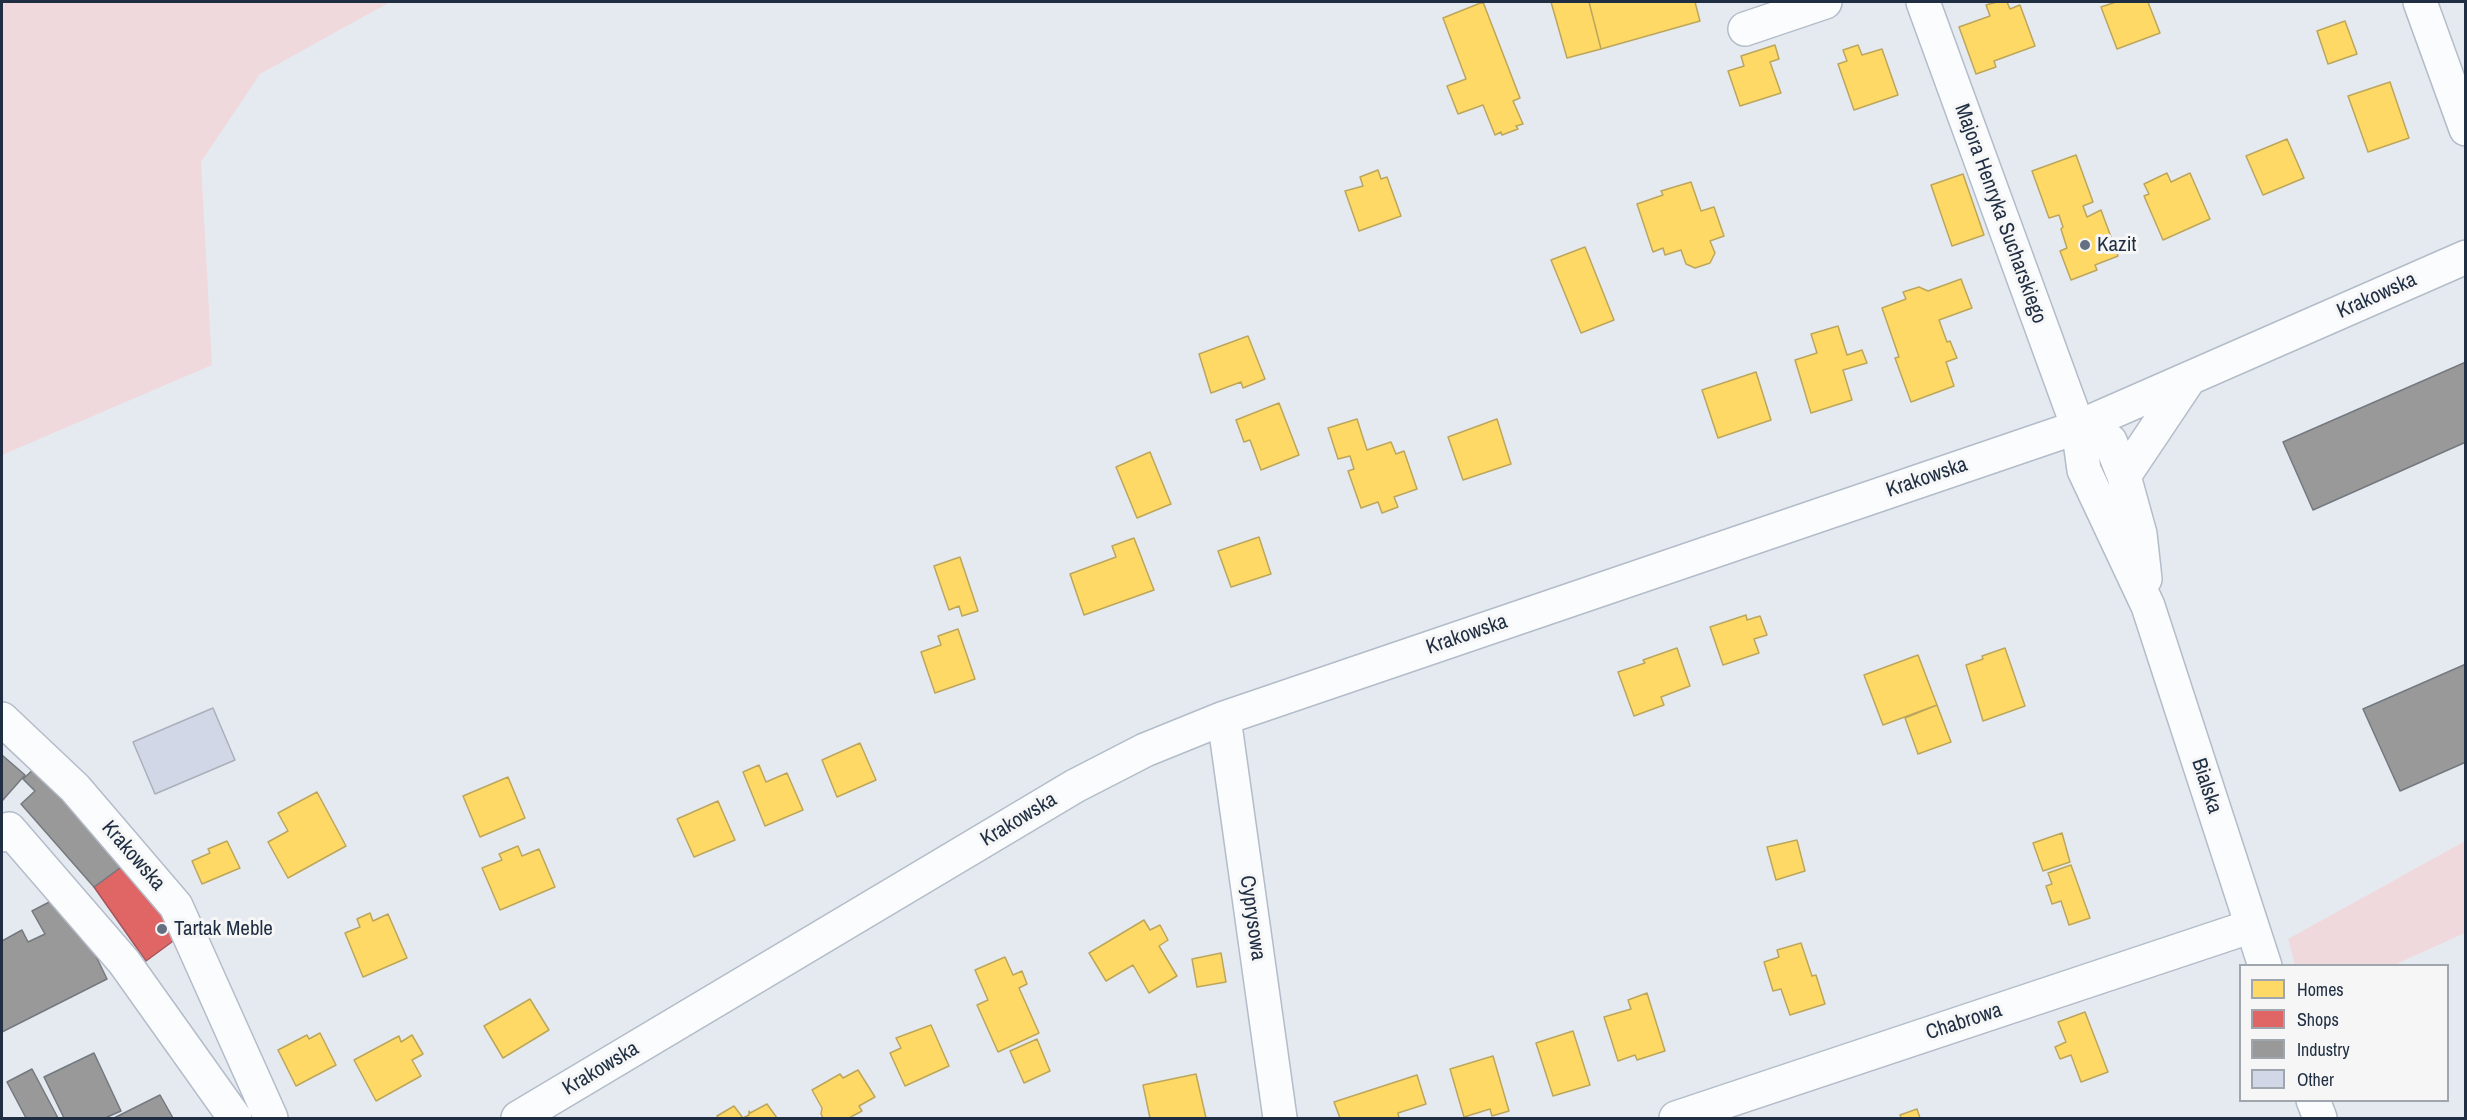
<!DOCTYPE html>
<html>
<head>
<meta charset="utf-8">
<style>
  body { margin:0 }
  #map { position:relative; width:2467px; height:1120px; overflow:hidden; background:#e5eaf0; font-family:"Archivo Narrow",sans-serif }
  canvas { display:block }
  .frame { position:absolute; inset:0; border:3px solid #1f2e43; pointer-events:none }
  .legend { position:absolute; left:2239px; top:964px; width:210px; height:138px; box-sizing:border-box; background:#f6f6f6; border:2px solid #a0a6ae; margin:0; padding:8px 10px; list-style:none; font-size:18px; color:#1f2e43 }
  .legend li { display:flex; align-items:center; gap:12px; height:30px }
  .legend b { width:30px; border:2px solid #a0a6ae }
</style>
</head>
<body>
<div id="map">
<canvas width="2467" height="1120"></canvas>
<div class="frame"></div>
<ul class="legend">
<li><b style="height:16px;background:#ffd966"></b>Homes</li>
<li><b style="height:16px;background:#e06666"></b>Shops</li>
<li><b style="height:16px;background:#999"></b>Industry</li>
<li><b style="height:16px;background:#d1d7e6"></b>Other</li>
</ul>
</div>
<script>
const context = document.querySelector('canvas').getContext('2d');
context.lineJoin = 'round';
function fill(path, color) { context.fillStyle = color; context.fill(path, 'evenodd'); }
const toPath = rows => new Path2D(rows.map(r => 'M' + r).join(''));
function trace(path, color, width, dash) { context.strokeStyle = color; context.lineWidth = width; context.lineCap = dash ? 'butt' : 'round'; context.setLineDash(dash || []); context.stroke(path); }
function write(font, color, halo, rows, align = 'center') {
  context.font = font + ' "Archivo Narrow",sans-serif'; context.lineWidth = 6; context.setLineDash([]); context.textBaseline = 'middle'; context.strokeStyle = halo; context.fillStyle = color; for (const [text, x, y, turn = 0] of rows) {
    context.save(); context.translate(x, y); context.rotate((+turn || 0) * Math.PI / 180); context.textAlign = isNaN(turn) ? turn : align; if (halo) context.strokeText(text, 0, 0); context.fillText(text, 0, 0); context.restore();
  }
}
const green = toPath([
  [2,2,390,2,260,74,201,162,212,365,2,455],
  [2465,841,2465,933,2394,965,2295,965,2288,939]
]);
const homes = toPath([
  [1483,2,1520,98,1513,101,1523,124,1516,126,1518,129,1502,135,1501,132,1495,135,1483,105,1458,114,1447,86,1466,79,1443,18,1483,2],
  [1551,2,1589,2,1601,49,1567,58,1551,2],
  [1589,2,1695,2,1700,21,1601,49,1589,2],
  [1997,2,2007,2,2010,9,2020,5,2035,46,1994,61,1996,67,1976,74,1959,27,1990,16,1986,5,1997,2],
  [2116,2,2148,2,2160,33,2117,49,2101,7,2116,2],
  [2345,21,2357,54,2328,64,2317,31,2345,21],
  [1775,45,1779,59,1770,62,1781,93,1740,106,1728,71,1744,66,1741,56,1775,45],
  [1858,45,1862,55,1882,49,1898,95,1854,110,1838,64,1847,61,1843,50,1858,45],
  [2390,82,2409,138,2368,152,2348,96,2390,82],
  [2287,139,2304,178,2263,195,2246,156,2287,139],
  [2076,155,2093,202,2083,206,2087,217,2101,210,2118,256,2095,265,2097,270,2071,280,2060,251,2067,248,2061,229,2063,227,2059,215,2049,218,2032,171,2076,155],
  [1378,170,1381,179,1387,177,1401,216,1359,231,1345,191,1363,186,1360,177,1378,170],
  [2167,173,2171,182,2190,173,2210,219,2163,240,2144,196,2149,194,2144,184,2167,173],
  [1963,174,1984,235,1952,246,1931,185,1963,174],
  [1691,182,1701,211,1714,207,1724,236,1710,241,1715,253,1710,263,1695,268,1686,264,1681,250,1665,255,1663,248,1653,252,1637,204,1663,195,1661,191,1691,182],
  [1585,247,1614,320,1581,333,1551,260,1585,247],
  [1961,279,1972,308,1939,320,1947,342,1950,341,1957,358,1946,362,1954,386,1911,402,1895,358,1899,357,1882,308,1906,299,1903,292,1919,287,1928,291,1961,279],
  [1838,326,1847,355,1862,350,1867,363,1843,370,1852,400,1811,413,1795,360,1817,353,1811,334,1838,326],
  [1248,336,1265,379,1243,388,1241,382,1211,393,1199,354,1248,336],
  [1756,372,1771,420,1718,438,1702,390,1756,372],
  [1279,403,1299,455,1261,470,1250,440,1244,442,1236,420,1279,403],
  [1357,419,1367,450,1391,442,1396,454,1404,451,1417,489,1394,497,1398,507,1382,513,1378,502,1361,508,1348,471,1354,469,1350,456,1338,459,1328,428,1357,419],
  [1497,419,1511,464,1463,480,1448,437,1497,419],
  [1150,452,1171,504,1137,518,1116,467,1150,452],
  [1259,537,1271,574,1231,587,1218,551,1259,537],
  [1134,538,1154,590,1084,615,1070,574,1116,557,1112,546,1134,538],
  [960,557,978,611,962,616,959,606,949,610,934,566,960,557],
  [1746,615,1747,620,1760,616,1767,635,1754,639,1759,653,1723,665,1710,627,1746,615],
  [958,629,975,679,935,693,921,652,941,645,938,636,958,629],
  [1677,648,1690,686,1661,697,1664,705,1634,716,1618,672,1645,663,1643,660,1677,648],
  [2005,648,2025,706,1983,721,1966,665,1983,659,1982,656,2005,648],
  [1918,655,1937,705,1883,725,1864,675,1918,655],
  [1937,705,1951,742,1918,754,1905,718,1937,705],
  [860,743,876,780,837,797,822,760,860,743],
  [759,765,766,782,787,773,803,810,765,826,743,772,759,765],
  [508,777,525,818,480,837,463,796,508,777],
  [317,792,346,846,288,878,268,842,288,831,278,813,317,792],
  [718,801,735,840,694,857,677,819,718,801],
  [2062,833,2070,862,2043,871,2033,843,2062,833],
  [1797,840,1805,871,1776,880,1767,847,1797,840],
  [227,841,240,868,202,884,192,861,210,853,208,849,227,841],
  [518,846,522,856,539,849,555,887,500,910,482,868,502,860,499,854,518,846],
  [2071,865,2090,918,2069,925,2061,901,2052,904,2046,886,2052,884,2048,873,2071,865],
  [370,913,373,921,388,914,407,958,363,977,345,933,360,927,357,919,370,913],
  [1144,920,1150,930,1160,925,1168,940,1159,946,1177,976,1149,993,1133,965,1106,981,1089,953,1144,920],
  [1801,943,1812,976,1816,975,1825,1004,1790,1015,1781,989,1773,991,1764,962,1779,957,1777,950,1801,943],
  [1221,953,1226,982,1197,987,1192,959,1221,953],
  [1005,957,1013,975,1022,971,1027,984,1019,988,1039,1033,998,1052,977,1005,988,1000,975,970,1005,957],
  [1647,993,1665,1051,1637,1060,1635,1055,1618,1061,1604,1017,1631,1009,1628,1000,1647,993],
  [530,999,549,1030,503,1058,484,1026,530,999],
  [2085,1012,2108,1072,2081,1082,2071,1055,2060,1059,2055,1047,2066,1042,2058,1022,2085,1012],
  [931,1025,949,1066,905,1086,890,1053,901,1048,896,1038,931,1025],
  [1573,1031,1590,1085,1553,1096,1536,1043,1573,1031],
  [320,1033,336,1065,296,1086,278,1050,307,1035,309,1039,320,1033],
  [412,1035,423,1054,412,1060,421,1076,376,1101,354,1060,399,1036,401,1042,412,1035],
  [1037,1039,1050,1071,1024,1083,1010,1051,1037,1039],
  [1493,1056,1509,1111,1492,1116,1490,1109,1464,1117,1450,1069,1493,1056],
  [858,1070,875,1097,859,1106,862,1111,849,1118,823,1118,821,1114,822,1108,812,1090,840,1074,843,1078,858,1070],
  [1196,1074,1206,1118,1150,1118,1143,1085,1196,1074],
  [1417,1075,1426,1104,1398,1113,1399,1118,1340,1118,1334,1102,1417,1075],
  [767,1104,777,1118,718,1118,717,1116,734,1106,743,1118,749,1115,749,1111,750,1113,767,1104],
  [1917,1109,1920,1118,1901,1118,1900,1115,1917,1109]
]);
const shops = toPath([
  [128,862,180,936,146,961,94,887,128,862]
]);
const industry = toPath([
  [2466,362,2466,442,2313,510,2283,442,2466,362],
  [2466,664,2466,762,2400,791,2363,709,2466,664],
  [2,755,25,775,2,801,2,755],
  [36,767,128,862,94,887,21,804,35,791,23,779,36,767],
  [57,898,78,919,107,979,2,1032,2,941,22,930,28,942,45,934,32,911,57,898],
  [94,1053,121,1111,105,1118,64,1118,44,1077,94,1053],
  [32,1069,58,1118,26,1118,7,1082,32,1069],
  [160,1095,173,1118,114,1118,160,1095]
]);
const building = toPath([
  [213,708,235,760,155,794,133,742,213,708]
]);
const minor = toPath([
  [1923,2,2078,427,2084,470,2148,606,2265,966],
  [2420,2,2466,129],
  [1745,29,1825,2],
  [2078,427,2110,441,2124,476,2140,534,2145,579],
  [2124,476,2189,379],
  [1224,718,1280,1118],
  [2,719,75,788,176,906,271,1118],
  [2,835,9,829,124,962,235,1118],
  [2313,1100,2320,1118],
  [518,1118,1075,786,1145,750,1224,718,2078,427,2466,257],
  [1676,1118,2252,926]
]);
const markers = [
  [2085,245,6,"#647080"],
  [162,929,6,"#647080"]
];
const streetNames = [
  ["Majora Henryka Sucharskiego",2000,214,70],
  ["Krakowska",2377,296,-24],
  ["Krakowska",1927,478,-19],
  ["Krakowska",1467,635,-19],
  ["Bialska",2206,786,72],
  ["Krakowska",1019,820,-31],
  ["Krakowska",133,856,49],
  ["Cyprysowa",1252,918,82],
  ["Chabrowa",1964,1022,-18],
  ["Krakowska",601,1069,-31]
];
const poiNames = [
  ["Kazit",2097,245],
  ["Tartak Meble",174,929]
];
fill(green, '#f0d9dc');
fill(homes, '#ffd966');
trace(homes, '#bca65c', 1.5);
fill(shops, '#e06666');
trace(shops, '#a6555c', 1.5);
fill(industry, '#999');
trace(industry, '#74797f', 1.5);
fill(building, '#d1d7e6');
trace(building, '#abafbc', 1.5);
trace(minor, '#b3bcc9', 36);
trace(minor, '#fbfcfd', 33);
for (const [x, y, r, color] of markers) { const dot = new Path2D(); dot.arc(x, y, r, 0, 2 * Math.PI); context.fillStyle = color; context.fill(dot); trace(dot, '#f6f6f6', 2); }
write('21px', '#1f2e43', '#f6f6f6', streetNames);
write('21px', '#1f2e43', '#f6f6f6', poiNames, 'left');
</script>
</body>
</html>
